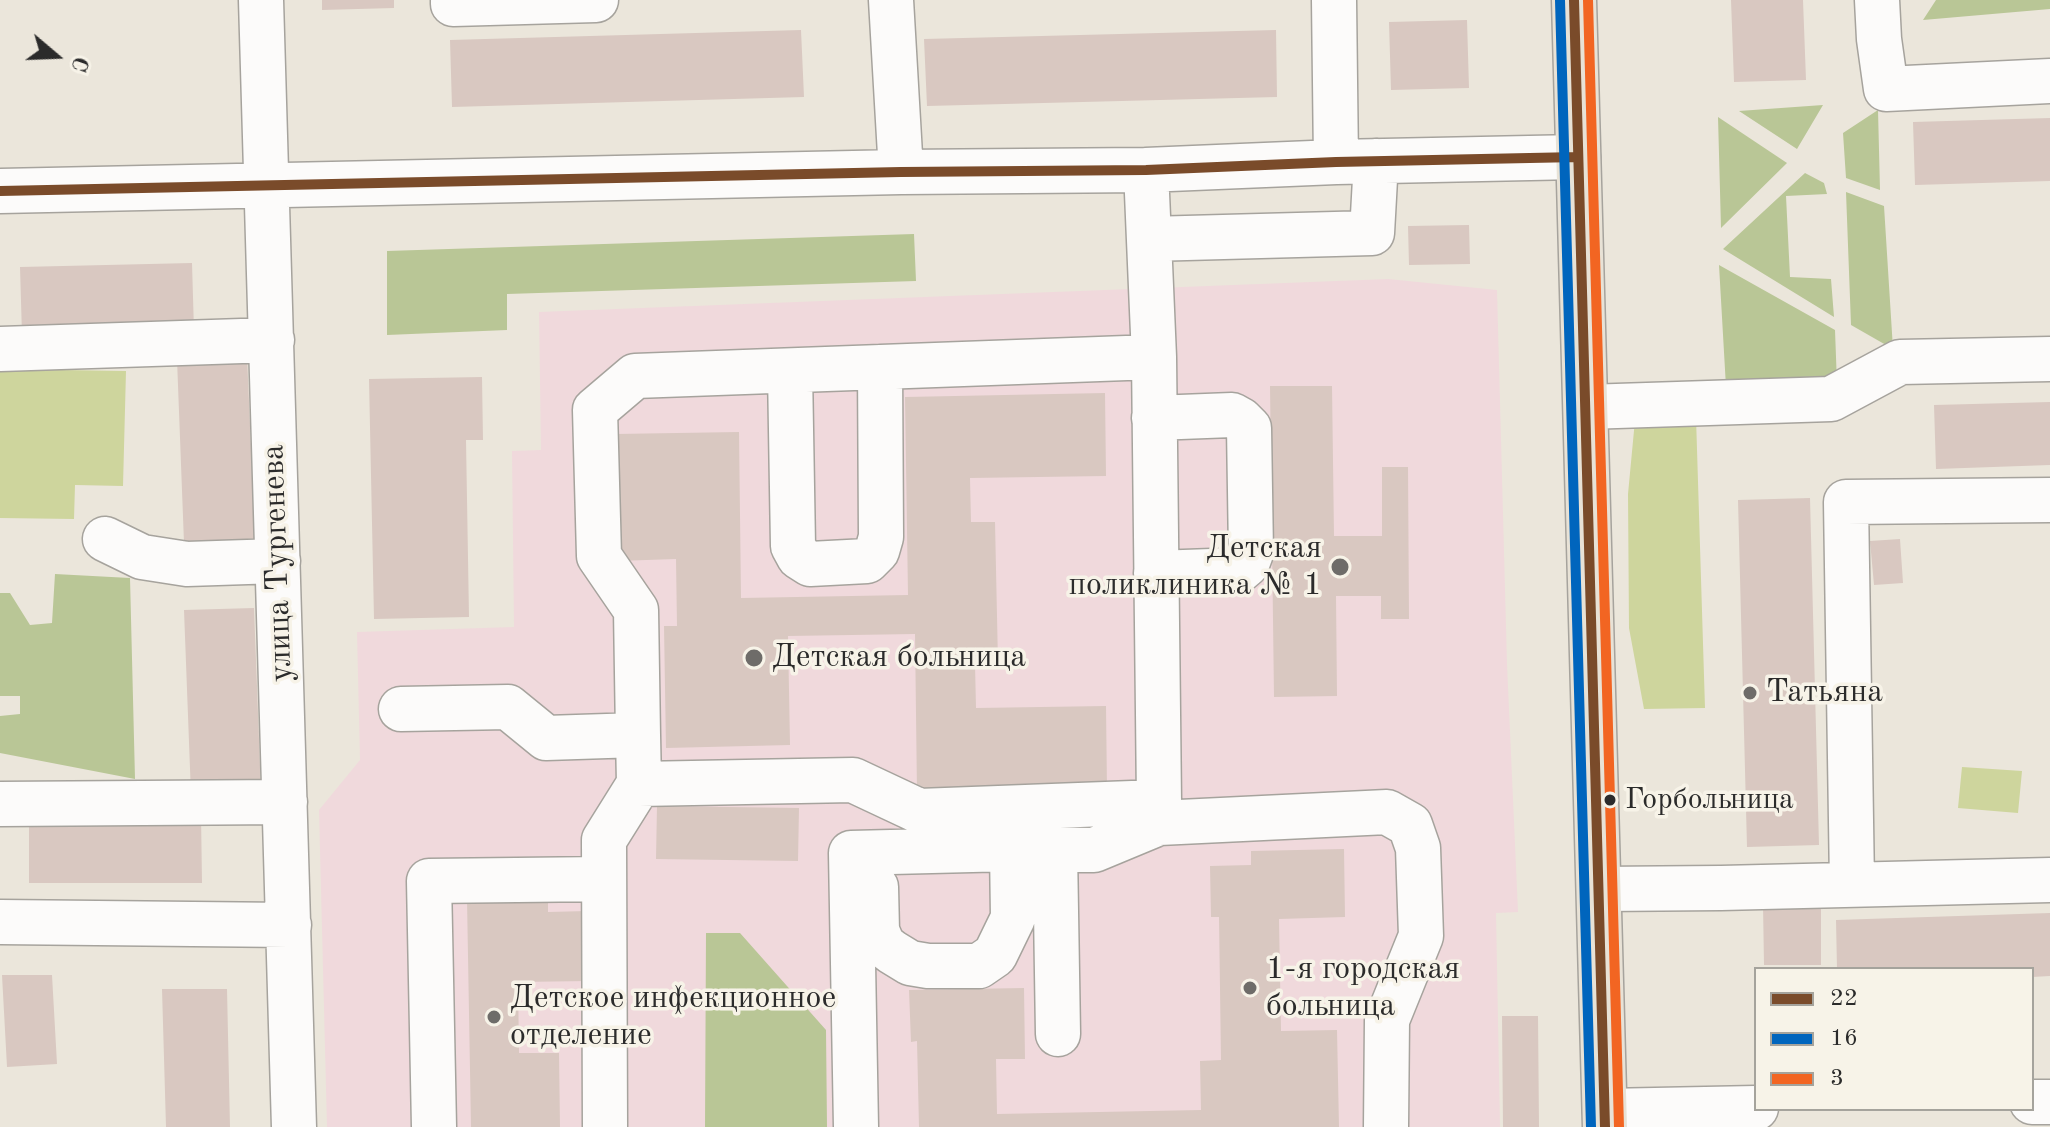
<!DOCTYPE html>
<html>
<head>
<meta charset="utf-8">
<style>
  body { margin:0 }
  #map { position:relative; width:2050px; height:1127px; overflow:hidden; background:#ebe6db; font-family:"Old Standard TT",serif }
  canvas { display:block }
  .legend { position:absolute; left:1754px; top:967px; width:280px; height:144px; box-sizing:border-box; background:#f7f3e8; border:2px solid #a5a39c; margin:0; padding:10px 14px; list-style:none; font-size:24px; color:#2b2b2b }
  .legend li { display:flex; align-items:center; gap:16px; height:40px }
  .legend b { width:40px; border:2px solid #a5a39c }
  .north { position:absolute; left:16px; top:16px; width:80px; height:80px; -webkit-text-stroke:6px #f7f3e8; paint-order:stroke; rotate:109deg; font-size:22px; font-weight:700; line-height:32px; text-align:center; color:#2b2b2b }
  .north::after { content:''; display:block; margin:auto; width:28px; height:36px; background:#2b2b2b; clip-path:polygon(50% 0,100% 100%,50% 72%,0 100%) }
</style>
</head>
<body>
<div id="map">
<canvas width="2050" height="1127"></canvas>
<ul class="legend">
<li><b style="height:10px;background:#7a4b2a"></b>22</li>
<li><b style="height:10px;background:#0065bd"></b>16</li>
<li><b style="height:10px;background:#f26522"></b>3</li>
</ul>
<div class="north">С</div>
</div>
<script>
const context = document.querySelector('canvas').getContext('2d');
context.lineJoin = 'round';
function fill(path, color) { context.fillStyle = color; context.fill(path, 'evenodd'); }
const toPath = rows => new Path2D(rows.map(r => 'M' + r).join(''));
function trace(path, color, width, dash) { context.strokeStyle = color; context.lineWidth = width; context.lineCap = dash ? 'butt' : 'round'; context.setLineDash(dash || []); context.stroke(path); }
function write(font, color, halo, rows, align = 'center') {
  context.font = font + ' "Old Standard TT",serif'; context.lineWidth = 7; context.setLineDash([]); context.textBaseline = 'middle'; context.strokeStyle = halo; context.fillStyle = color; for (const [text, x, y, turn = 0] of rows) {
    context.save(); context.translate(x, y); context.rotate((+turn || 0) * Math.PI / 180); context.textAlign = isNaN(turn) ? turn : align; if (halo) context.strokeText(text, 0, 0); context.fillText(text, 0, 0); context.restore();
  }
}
const built = toPath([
  [1388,279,1497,290,1507,664,1518,912,1496,913,1500,1127,327,1127,319,810,360,760,357,632,514,627,512,451,541,450,539,312]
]);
const green = toPath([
  [0,369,126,371,123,486,75,485,74,519,0,518],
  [1696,417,1705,708,1644,709,1629,628,1628,494,1635,420],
  [1962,767,2022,771,2018,813,1958,808]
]);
const forest = toPath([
  [1936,0,2050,0,2050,9,1923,20],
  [1823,105,1797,149,1739,111],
  [1878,110,1880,190,1846,178,1843,133],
  [1718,117,1787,163,1721,228],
  [1805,173,1824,183,1827,194,1786,196,1790,277,1831,279,1834,317,1723,249],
  [1846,192,1884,206,1893,349,1851,325],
  [914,234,916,281,507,294,507,330,387,335,387,251],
  [1719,265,1835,330,1837,384,1726,387],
  [55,574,130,578,135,779,0,753,0,716,20,714,20,696,0,696,0,593,10,593,30,625,52,623],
  [706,933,740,933,826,1030,827,1127,705,1127]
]);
const building = toPath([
  [322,0,394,0,394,8,322,10],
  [1731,0,1803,0,1806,80,1734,82],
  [1467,20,1469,88,1391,90,1389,22],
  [801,30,804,97,452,107,450,40],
  [1276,30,1277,97,927,106,924,39],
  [2050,118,2050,181,1915,185,1913,122],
  [1469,225,1470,264,1409,265,1408,226],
  [192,263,194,331,22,335,20,267],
  [247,356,255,540,184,543,177,359],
  [482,377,483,440,466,440,469,617,374,619,369,379],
  [1270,386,1332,386,1334,536,1382,536,1382,467,1408,467,1409,619,1381,619,1381,596,1336,596,1337,696,1274,697],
  [1105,393,1106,476,970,478,971,522,995,522,998,663,975,664,976,708,1106,706,1107,790,917,793,915,634,788,636,790,745,666,748,664,626,677,626,676,559,617,561,615,434,739,432,741,598,908,595,905,397],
  [2050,402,2050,465,1936,469,1934,405],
  [1810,498,1819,845,1747,847,1738,500],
  [1900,539,1903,583,1874,585,1870,541],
  [254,608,261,792,191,795,184,610],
  [657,806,799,808,798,861,656,859],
  [29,814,201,814,202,883,29,883],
  [1344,849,1345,917,1279,919,1281,1031,1337,1030,1339,1127,919,1127,917,1041,911,1042,909,990,1024,988,1025,1059,996,1059,997,1114,1201,1110,1200,1061,1221,1060,1219,917,1211,917,1210,866,1251,865,1251,851],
  [548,898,548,912,587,911,589,981,518,982,519,1053,559,1053,560,1127,471,1127,467,899],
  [1763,904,1821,904,1821,965,1764,965],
  [2050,913,2050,976,2032,977,2032,969,1837,969,1836,920],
  [2,975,52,975,57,1064,7,1067],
  [162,989,227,989,230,1127,166,1127],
  [1502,1016,1538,1016,1539,1127,1503,1127]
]);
const minor = toPath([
  [261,0,294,1127],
  [453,0,453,4,596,0],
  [891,0,901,172],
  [1334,0,1336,162],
  [1877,0,1879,39,1886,89,2050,81],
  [0,191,901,172,1146,170,1336,162,1578,157],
  [1149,239,1372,233,1376,161],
  [0,349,272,340],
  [790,371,793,546,799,557,810,564,867,561,877,551,881,537,880,367],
  [1586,407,1831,399,1900,362,2050,359],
  [1154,418,1232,415,1241,420,1249,428,1251,553,1247,564,1240,570,1156,573],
  [105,539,142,557,187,564,278,561],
  [401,709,508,707,546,738,638,735],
  [639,784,853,780,919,811,1159,802,1154,357],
  [0,804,285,802],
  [1055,850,1058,1034],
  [1852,884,1846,502,2050,500],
  [876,887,877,931,883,945,892,952,910,963,928,966,979,966,995,955,1013,918,1012,849],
  [1600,889,1721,888,2050,880],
  [0,922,289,925],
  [2032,1102,2050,1102],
  [1605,1111,1756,1108],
  [434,1127,429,881,604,879],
  [605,1127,604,840,639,784,638,735,636,610,599,556,595,410,635,376,1154,357,1146,170],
  [856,1127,851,853,1012,849,1094,850,1159,823,1387,812,1410,825,1418,848,1421,936,1387,1020,1386,1127]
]);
const major = toPath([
  [1574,0,1605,1127]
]);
const bus1 = toPath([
  [1574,0,1605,1127],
  [0,191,901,172,1146,170,1336,162,1578,157]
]);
const bus2 = toPath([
  [1560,0,1591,1127]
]);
const bus3 = toPath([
  [1588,0,1619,1127]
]);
const markers = [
  [1340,567,10,"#6e6c69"],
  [754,658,10,"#6e6c69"],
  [1750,693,8,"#6e6c69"],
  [1610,800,7,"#2b2b2b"],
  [1250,988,8,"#6e6c69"],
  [494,1017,8,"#6e6c69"]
];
const busNames = [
  ["Горбольница",1625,800]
];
const poiNames = [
  ["Детская",1322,549,"right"],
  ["поликлиника № 1",1322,586,"right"],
  ["Детская больница",772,658],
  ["Татьяна",1766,693],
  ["1-я городская",1266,970],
  ["больница",1266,1007],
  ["Детское инфекционное",510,999],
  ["отделение",510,1036]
];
const streetNames = [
  ["улица Тургенева",278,563,-92]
];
fill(built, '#f0d9dc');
fill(green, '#ced59d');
fill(forest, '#b9c696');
fill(building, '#d9c8c1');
trace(minor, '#a6a39d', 47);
trace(major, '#a6a39d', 47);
trace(minor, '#fcfbfa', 44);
trace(major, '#e8e2d6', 44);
trace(bus1, '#7a4b2a', 10);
trace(bus2, '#0065bd', 10);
trace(bus3, '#f26522', 10);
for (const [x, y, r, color] of markers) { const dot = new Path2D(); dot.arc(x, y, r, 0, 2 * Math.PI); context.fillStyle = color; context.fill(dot); trace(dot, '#f7f3e8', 3); }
write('30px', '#2b2b2b', '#f7f3e8', busNames, 'left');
write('32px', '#2b2b2b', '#f7f3e8', poiNames, 'left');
write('32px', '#2b2b2b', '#f7f3e8', streetNames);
</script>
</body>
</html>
